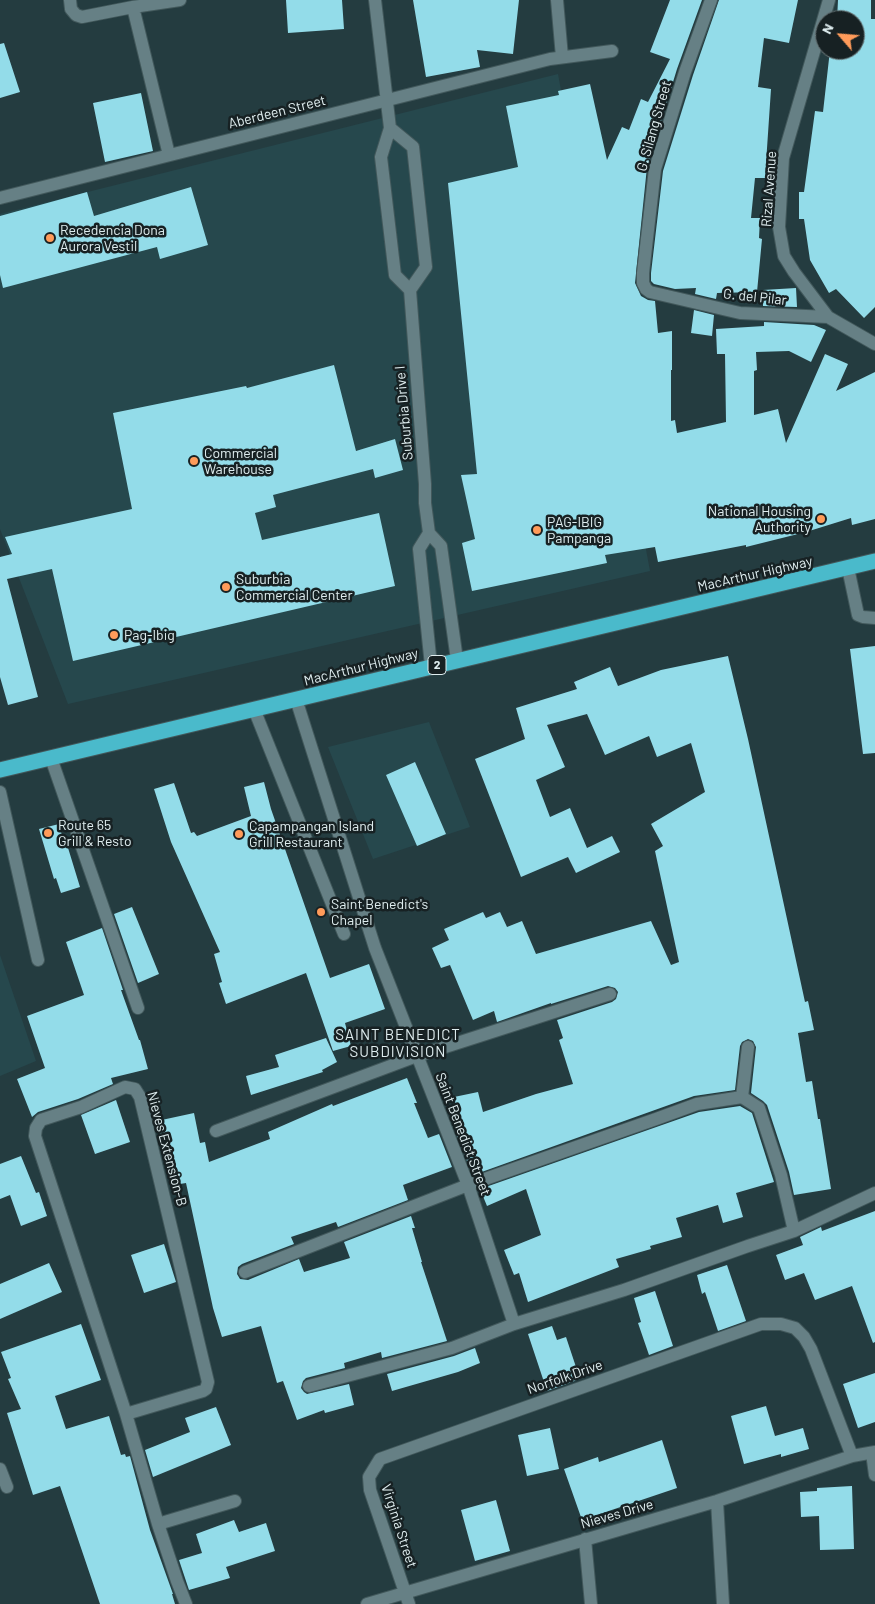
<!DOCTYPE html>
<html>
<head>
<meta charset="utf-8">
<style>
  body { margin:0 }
  #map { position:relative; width:875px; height:1604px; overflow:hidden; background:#243c40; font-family:Barlow,sans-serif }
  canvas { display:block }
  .north { position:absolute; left:815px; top:10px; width:50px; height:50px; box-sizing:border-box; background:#172123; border:1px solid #677375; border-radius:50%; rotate:297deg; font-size:14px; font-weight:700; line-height:20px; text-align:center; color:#dfedef }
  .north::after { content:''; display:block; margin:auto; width:18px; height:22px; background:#ff9b5a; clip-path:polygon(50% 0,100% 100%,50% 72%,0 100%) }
</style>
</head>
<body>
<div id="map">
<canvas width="875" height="1604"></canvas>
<div class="north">N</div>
</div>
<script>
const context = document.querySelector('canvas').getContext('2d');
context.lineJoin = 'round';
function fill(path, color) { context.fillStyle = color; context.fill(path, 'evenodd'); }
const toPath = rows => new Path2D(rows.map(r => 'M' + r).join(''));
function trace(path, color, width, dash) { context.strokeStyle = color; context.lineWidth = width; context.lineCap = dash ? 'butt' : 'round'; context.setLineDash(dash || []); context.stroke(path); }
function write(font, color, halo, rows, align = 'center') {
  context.font = font + ' Barlow,sans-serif'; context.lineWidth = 5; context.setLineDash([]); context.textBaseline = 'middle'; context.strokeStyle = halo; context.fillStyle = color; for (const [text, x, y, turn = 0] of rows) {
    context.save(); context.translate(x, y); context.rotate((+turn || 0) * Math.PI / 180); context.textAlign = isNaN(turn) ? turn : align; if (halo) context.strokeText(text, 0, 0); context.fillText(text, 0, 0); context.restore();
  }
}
const built = toPath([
  [558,74,650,571,68,704,0,529,0,214],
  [429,722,470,827,373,859,328,747],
  [0,955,36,1061,0,1076]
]);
const building = toPath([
  [286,0,342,0,344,29,288,33],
  [413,0,519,0,513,54,477,50,480,67,426,77],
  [670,0,702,0,677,69,647,167,635,283,641,296,648,300,655,301,658,333,672,331,672,370,671,370,671,421,675,420,677,433,726,422,725,354,717,354,716,329,764,326,764,322,814,325,826,330,811,362,789,351,756,352,757,370,754,371,754,415,778,409,786,443,825,354,848,364,836,391,875,372,875,519,852,525,851,518,806,532,746,547,746,545,658,562,655,547,605,555,607,563,472,591,462,543,475,539,461,475,477,474,448,183,518,167,506,106,559,95,558,91,590,84,607,160,622,127,629,130,641,99,648,102,670,59,650,52],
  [719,0,798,0,789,43,764,38,758,87,771,89,765,178,755,178,751,218,760,218,759,238,762,239,757,292,717,293,716,299,695,294,696,288,675,289,654,284,651,281,651,273,663,171,693,75],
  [838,0,871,0,871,19,875,19,875,307,864,318,836,289,829,293,810,260,804,219,799,219,799,192,804,192,815,111,823,112,830,50,855,50,855,20,837,20],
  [4,43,20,92,0,98,0,44],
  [141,93,153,151,105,162,93,103],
  [191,187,208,245,160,259,157,247,3,288,0,275,0,216,87,192,94,216],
  [796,288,797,307,763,306,763,290],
  [694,310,714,315,712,336,691,333],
  [334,365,356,451,395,439,403,470,375,478,373,469,273,495,276,507,255,513,262,540,379,513,395,586,73,661,52,569,7,579,38,697,8,705,0,677,0,557,12,554,5,537,132,509,113,413,246,386,247,388],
  [875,646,875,753,863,754,850,649],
  [728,656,748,739,805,1002,808,1001,814,1030,798,1033,806,1082,812,1081,818,1119,820,1119,831,1189,794,1195,789,1172,767,1105,763,1101,751,1093,756,1047,753,1041,748,1039,742,1042,740,1046,735,1090,694,1096,476,1174,472,1159,467,1161,454,1128,460,1126,454,1097,478,1092,483,1112,536,1094,573,1084,559,1040,563,1038,557,1020,612,1002,616,999,618,992,615,988,608,986,551,1004,551,1003,497,1022,494,1011,473,1020,450,965,441,968,432,948,449,940,444,929,483,912,486,918,500,912,507,927,522,921,536,954,651,921,671,965,679,962,655,851,663,846,651,824,705,792,691,743,657,757,649,736,605,755,587,714,547,725,565,767,536,780,550,817,570,808,587,848,612,836,620,852,576,873,568,857,521,877,475,759,525,739,516,708,577,689,574,682,610,667,618,686,661,670],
  [415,762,446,834,417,846,386,775],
  [264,782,271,809,330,978,369,964,385,1009,345,1023,351,1046,333,1051,306,973,226,1004,219,983,222,982,214,954,220,952,171,842,154,789,174,783,191,833,194,832,197,836,251,816,244,787],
  [59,824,63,839,65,838,80,887,61,893,56,878,54,879,39,829],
  [132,907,159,974,138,983,114,914],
  [102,928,123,990,121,990,139,1040,140,1040,148,1069,111,1078,113,1084,78,1099,38,1112,32,1117,17,1079,45,1068,27,1016,84,995,66,942],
  [326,1038,337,1062,322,1070,323,1072,251,1095,246,1076,279,1067,275,1055],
  [407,1078,417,1103,414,1103,428,1138,439,1134,452,1167,403,1185,408,1200,338,1227,336,1222,291,1237,294,1244,242,1264,238,1267,237,1274,240,1279,248,1280,299,1259,304,1272,350,1258,344,1242,411,1216,415,1228,412,1228,422,1262,421,1262,447,1341,382,1358,381,1352,344,1363,345,1368,306,1378,303,1381,301,1388,304,1392,307,1394,349,1384,354,1405,325,1413,324,1410,297,1420,283,1381,277,1383,261,1326,222,1337,213,1308,186,1183,180,1184,171,1146,163,1148,157,1121,194,1113,200,1143,205,1142,209,1162,270,1139,268,1132,332,1104,333,1106],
  [116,1100,130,1142,95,1154,81,1115],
  [740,1106,752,1113,774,1182,736,1193,743,1217,723,1223,718,1205,676,1218,682,1237,650,1246,651,1249,616,1259,619,1267,528,1302,519,1273,514,1275,504,1250,541,1235,526,1189,487,1206,480,1189,699,1112],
  [21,1156,36,1193,39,1192,47,1216,21,1226,10,1195,0,1199,0,1164],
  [875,1211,875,1342,873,1343,852,1286,815,1300,804,1273,785,1280,776,1255,803,1245,800,1237,821,1227,822,1231],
  [164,1244,176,1282,144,1293,131,1255],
  [49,1263,62,1292,0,1319,0,1284],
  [727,1265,746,1321,718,1331,705,1292,702,1294,697,1275],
  [655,1291,673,1346,649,1355,638,1323,641,1322,634,1298],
  [81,1324,101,1380,55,1396,66,1429,109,1416,121,1455,125,1454,126,1457,130,1456,150,1530,173,1594,172,1594,175,1604,100,1604,60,1486,33,1495,7,1413,21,1409,8,1379,11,1378,1,1352],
  [552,1326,557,1340,566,1337,580,1379,547,1391,528,1334],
  [475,1348,480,1363,458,1372,392,1391,387,1374,454,1356],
  [875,1373,875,1422,858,1428,843,1384],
  [766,1406,775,1436,803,1428,809,1449,781,1457,781,1454,744,1464,731,1416],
  [216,1407,231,1445,153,1477,145,1450,190,1432,185,1418],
  [550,1428,559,1469,527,1476,518,1435],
  [662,1440,677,1488,582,1520,564,1469,598,1457,599,1462],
  [852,1486,854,1549,820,1550,819,1516,801,1517,800,1492,817,1491,817,1488],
  [496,1500,510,1551,475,1561,461,1510],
  [234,1520,239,1532,266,1523,275,1551,226,1567,230,1578,189,1590,179,1560,202,1553,196,1534]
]);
const minor = toPath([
  [70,0,71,9,76,15,82,17,133,7,180,0],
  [375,0,390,128,381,157,395,275,410,290],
  [557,0,562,57],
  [711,0,685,72,655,169,643,273,643,283,646,289,650,292,740,313,828,317],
  [829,0,783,158,779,227,784,256,794,272,828,317,875,344],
  [133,7,169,155],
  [390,128,413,147,426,267,410,290,425,484,425,503,429,533,441,546,457,660],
  [0,198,550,59,612,51],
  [429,533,419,549,431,666],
  [848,568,858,615,863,617,875,618],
  [296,699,375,948,468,1185,514,1324],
  [254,709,344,934],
  [51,758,138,1008],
  [0,792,38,960],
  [742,1097,748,1047],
  [216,1131,417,1056,610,994],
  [245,1272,468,1185,656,1119,697,1104,742,1097,759,1108,781,1175,794,1231],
  [309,1386,452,1348,514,1324,624,1290,748,1246,794,1231,875,1193],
  [126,1414,203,1391,206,1389,208,1382,140,1097,135,1089,125,1087,81,1107,41,1120,36,1128,35,1136,126,1414,158,1524,177,1581,186,1604],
  [872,1453,875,1475],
  [0,1469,7,1487],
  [717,1501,723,1604],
  [158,1524,235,1501],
  [585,1539,591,1604],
  [367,1604,717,1501,852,1456,875,1452],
  [409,1604,370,1490,369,1477,380,1459,761,1324,781,1324,795,1328,804,1337,811,1349,852,1456]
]);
const highway = toPath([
  [0,770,875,561]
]);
const markers = [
  [50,238,5,"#ff9b5a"],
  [194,461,5,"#ff9b5a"],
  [821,519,5,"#ff9b5a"],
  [537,530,5,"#ff9b5a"],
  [226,587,5,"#ff9b5a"],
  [114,635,5,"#ff9b5a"],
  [48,833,5,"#ff9b5a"],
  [239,834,5,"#ff9b5a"],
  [321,912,5,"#ff9b5a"]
];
const shields = [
  [437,665,18]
];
const shieldNames = [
  ["2",437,665]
];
const streetNames = [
  ["Aberdeen Street",277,112,-14],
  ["G. Silang Street",654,126,-74],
  ["Rizal Avenue",769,189,-86],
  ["G. del Pilar",755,297,6],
  ["Suburbia Drive I",404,413,-95],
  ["MacArthur Highway",755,574,-13],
  ["MacArthur Highway",361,667,-14],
  ["Saint Benedict Street",463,1134,69],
  ["Nieves Extension-B",167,1149,75],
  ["Norfolk Drive",565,1377,-19],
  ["Nieves Drive",617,1514,-16],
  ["Virginia Street",399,1526,72]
];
const poiNames = [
  ["Recedencia Dona",60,230],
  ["Aurora Vestil",60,246],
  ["Commercial",204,453],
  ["Warehouse",204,469],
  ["National Housing",811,511,"right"],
  ["Authority",811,527,"right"],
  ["PAG-IBIG",547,522],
  ["Pampanga",547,538],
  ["Suburbia",236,579],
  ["Commercial Center",236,595],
  ["Pag-Ibig",124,635],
  ["Route 65",58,825],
  ["Grill & Resto",58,841],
  ["Capampangan Island",249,826],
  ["Grill Restaurant",249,842],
  ["Saint Benedict's",331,904],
  ["Chapel",331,920]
];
const neighbourhoodNames = [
  ["SAINT BENEDICT",398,1035],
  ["SUBDIVISION",398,1052]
];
fill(built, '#26484d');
fill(building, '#93dce9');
trace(minor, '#42585b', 14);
trace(highway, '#42585b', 17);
trace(minor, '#668085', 12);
trace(highway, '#4abacb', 15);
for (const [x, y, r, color] of markers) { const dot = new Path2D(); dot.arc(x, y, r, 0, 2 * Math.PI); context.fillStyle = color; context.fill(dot); trace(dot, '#172123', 2); }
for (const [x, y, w] of shields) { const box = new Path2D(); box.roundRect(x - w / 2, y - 9.5, w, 19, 4); context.fillStyle = '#172123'; context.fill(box); trace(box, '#dfedef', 1); }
write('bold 12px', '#dfedef', null, shieldNames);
write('14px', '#dfedef', '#172123', streetNames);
write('14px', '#dfedef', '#172123', poiNames, 'left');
context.letterSpacing = '1px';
write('15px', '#dfedef', '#172123', neighbourhoodNames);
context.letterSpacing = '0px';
</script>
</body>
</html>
